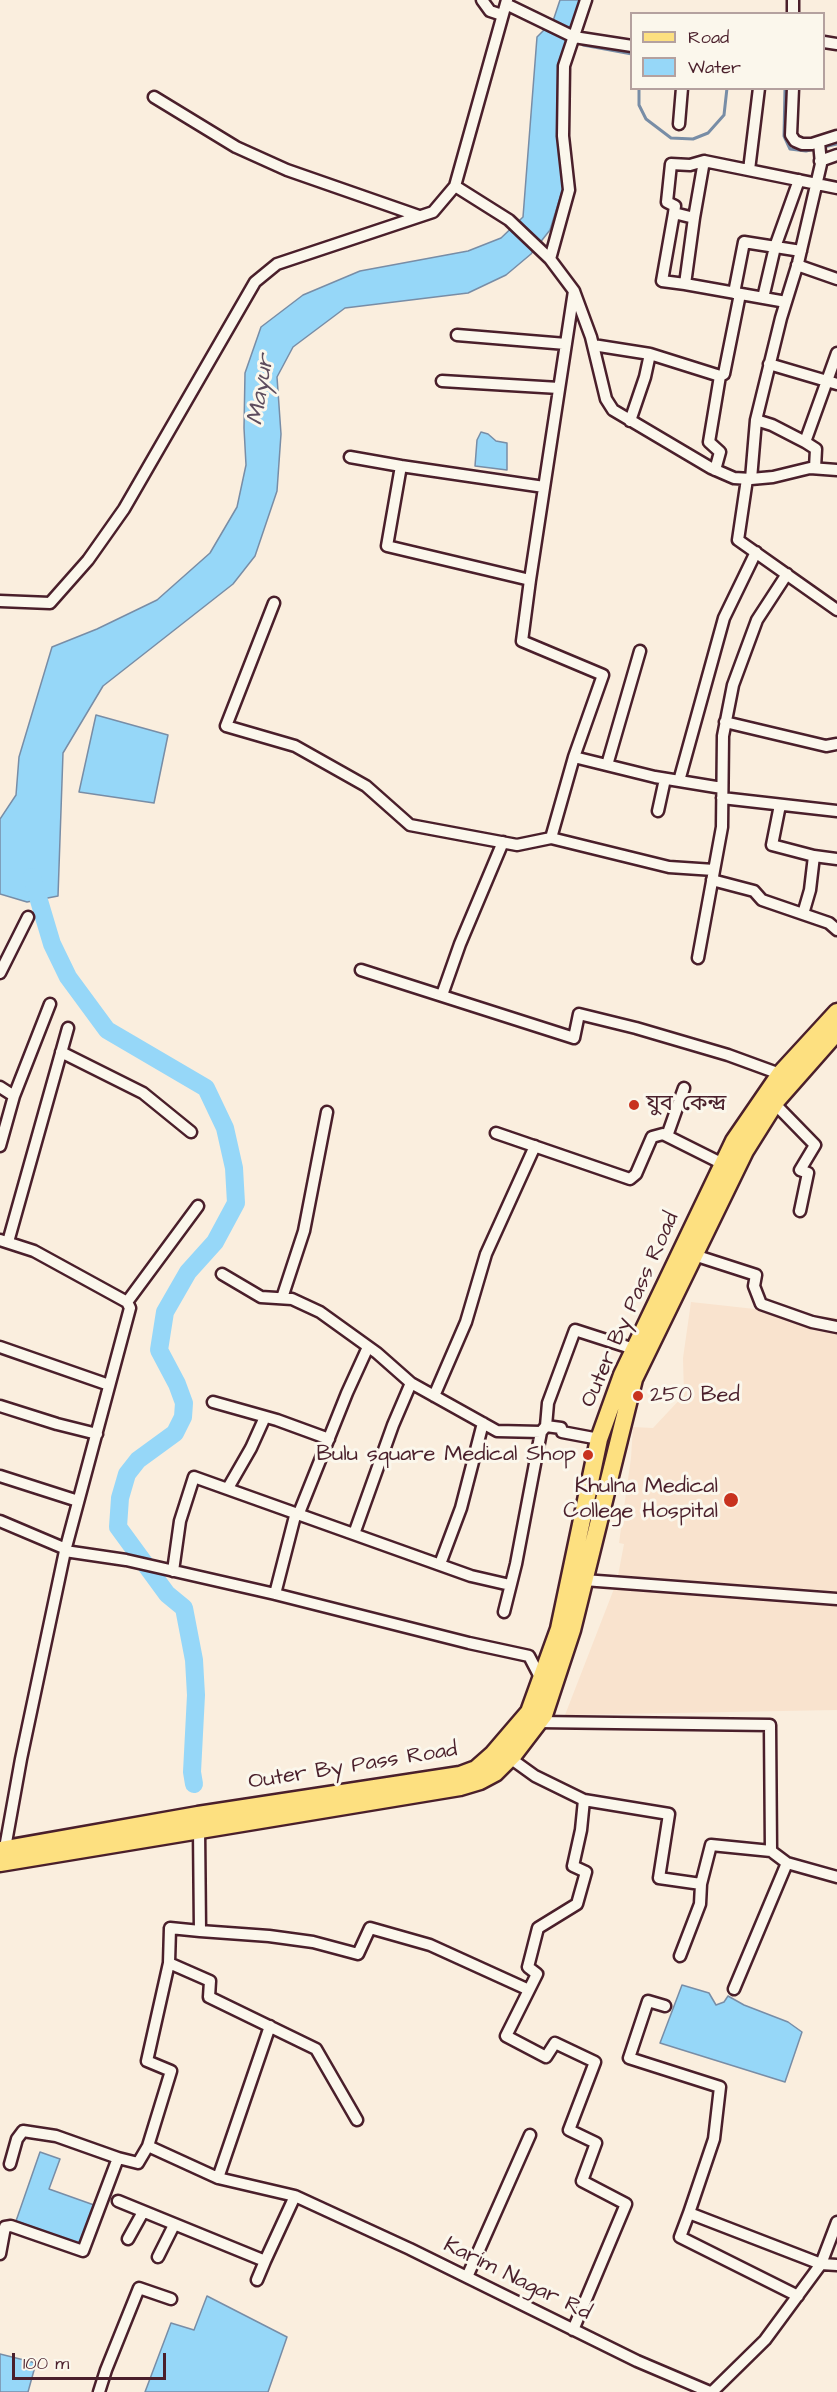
<!DOCTYPE html>
<html>
<head>
<meta charset="utf-8">
<style>
  body { margin:0 }
  #map { position:relative; width:837px; height:2392px; overflow:hidden; background:#faeede; font-family:"Architects Daughter",sans-serif }
  canvas { display:block }
  .legend { position:absolute; left:630px; top:12px; width:195px; height:78px; box-sizing:border-box; background:#fbf7ec; border:2px solid #b4a19f; margin:0; padding:8px 10px; list-style:none; font-size:18px; color:#4a1f2b }
  .legend li { display:flex; align-items:center; gap:12px; height:30px }
  .legend b { width:30px; border:2px solid #b4a19f }
  .scale { position:absolute; left:12px; top:2353px; width:154px; height:27px; box-sizing:border-box; border:3px solid #4a1f2b; border-top:0; padding-left:8px; font-size:18px; line-height:21px; white-space:nowrap; color:#4a1f2b; -webkit-text-stroke:4px #fbf7ec; paint-order:stroke }
</style>
</head>
<body>
<div id="map">
<canvas width="837" height="2392"></canvas>
<ul class="legend">
<li><b style="height:8px;background:#fde080"></b>Road</li>
<li><b style="height:16px;background:#96d7f8"></b>Water</li>
</ul>
<div class="scale">100 m</div>
</div>
<script>
const context = document.querySelector('canvas').getContext('2d');
context.lineJoin = 'round';
function fill(path, color) { context.fillStyle = color; context.fill(path, 'evenodd'); }
const toPath = rows => new Path2D(rows.map(r => 'M' + r).join(''));
function trace(path, color, width, dash) { context.strokeStyle = color; context.lineWidth = width; context.lineCap = dash ? 'butt' : 'round'; context.setLineDash(dash || []); context.stroke(path); }
function write(font, color, halo, rows, align = 'center') {
  context.font = font + ' "Architects Daughter","Noto Sans Bengali",sans-serif'; context.lineWidth = 6; context.setLineDash([]); context.textBaseline = 'middle'; context.strokeStyle = halo; context.fillStyle = color; for (const [text, x, y, turn = 0] of rows) {
    context.save(); context.translate(x, y); context.rotate((+turn || 0) * Math.PI / 180); context.textAlign = isNaN(turn) ? turn : align; if (halo) context.strokeText(text, 0, 0); context.fillText(text, 0, 0); context.restore();
  }
}
const built = toPath([
  [691,1302,837,1318,837,1710,565,1715,617,1581,624,1544,619,1543,631,1458,633,1427,653,1428,684,1395,683,1358]
]);
const water = toPath([
  [560,0,581,0,558,64,557,108,563,188,550,230,531,254,506,275,468,293,345,308,293,347,277,377,281,434,277,491,255,556,233,584,103,686,63,753,58,896,27,902,0,894,0,819,16,795,19,757,52,647,97,629,157,600,210,553,237,507,246,465,244,428,245,373,261,327,303,295,360,271,468,251,501,238,523,217,537,37,553,21,560,0],
  [481,432,488,434,496,441,507,443,507,470,475,466,477,440,481,432],
  [96,715,168,735,154,803,79,792,96,715],
  [682,1985,709,1993,716,2005,724,2002,728,1996,744,2005,788,2022,802,2032,785,2082,660,2043,682,1985],
  [40,2152,60,2159,49,2189,94,2205,80,2244,16,2221,40,2152],
  [207,2296,287,2337,268,2392,145,2392,171,2323,194,2330,207,2296],
  [0,2354,36,2363,28,2392,0,2392,0,2354]
]);
const stream = toPath([
  [583,45,632,54],
  [639,88,639,105,646,119,671,138,693,139,708,133,724,115,727,88],
  [785,88,784,136,790,149,806,151,837,144]
]);
const river = toPath([
  [32,877,52,944,68,977,107,1030,206,1088,225,1128,234,1168,236,1203,215,1242,188,1272,165,1312,159,1350,177,1384,184,1403,183,1417,175,1433,138,1460,127,1474,120,1498,118,1527,167,1594,184,1608,194,1660,196,1695,192,1772,194,1784]
]);
const minor = toPath([
  [482,0,490,11,502,15],
  [793,0,793,14],
  [506,4,574,37,632,46],
  [824,42,837,44],
  [793,88,791,135,795,141,802,144,812,144,837,136],
  [154,97,236,147,287,170,419,216],
  [679,124,682,88],
  [820,161,837,155],
  [749,170,759,88],
  [455,186,509,220,550,259,569,190,563,136,564,66,586,0],
  [674,213,662,281,685,284],
  [694,218,704,161],
  [550,259,574,291,591,337,606,399,613,410,711,468,734,478,751,479,773,477,810,468,837,470],
  [797,265,837,279],
  [734,293,744,242,801,251],
  [763,298,775,247,799,180],
  [786,302,685,284,694,218,674,213,675,206,667,202,671,164,690,165,704,161,837,188],
  [457,335,566,344],
  [593,345,650,354,645,377,630,421],
  [650,354,720,376,709,442,720,452,715,470],
  [769,364,837,384],
  [720,376,724,374,740,294],
  [442,381,559,388],
  [756,420,772,425,805,442],
  [350,457,401,466],
  [815,468,816,449,805,442,837,353],
  [747,479,738,540,837,610],
  [751,479,756,420,781,318,798,263,821,164,819,142],
  [544,487,401,466,387,546,530,580,574,291],
  [530,580,522,641,603,675,574,757,551,838,669,867,714,870],
  [0,601,50,603,88,560,124,509,255,282,277,264,433,212,455,186,507,0],
  [274,603,226,726,295,746,366,786,410,825,517,845,551,838],
  [725,722,826,746,837,744],
  [574,757,655,777,722,788],
  [607,765,640,651],
  [679,781,724,618,756,552],
  [722,798,837,811],
  [780,805,772,845,814,856],
  [658,811,665,779],
  [712,880,754,891,762,900,829,923,837,930],
  [803,914,810,890,814,856,837,859],
  [698,958,722,827,723,736,733,685,757,620,787,574],
  [361,970,574,1038,579,1014,636,1028,728,1055,780,1074],
  [0,973,28,917],
  [442,995,460,944,503,842],
  [61,1052,143,1093,191,1132],
  [0,1087,14,1096,0,1146],
  [14,1096,50,1004],
  [775,1104,815,1145,800,1170,808,1173,800,1211],
  [496,1133,630,1179,636,1174,652,1137,663,1134,723,1164],
  [667,1136,684,1088],
  [0,1240,34,1251,127,1302,130,1308,65,1551],
  [8,1242,68,1028],
  [694,1255,756,1275,754,1286,761,1304,812,1322,837,1327],
  [222,1274,261,1297,292,1299,320,1312,377,1353,411,1383,497,1431,541,1432,546,1426,561,1428,562,1432,599,1439],
  [282,1298,304,1231,327,1112],
  [127,1302,198,1206],
  [0,1347,109,1385],
  [434,1396,466,1322,486,1254,535,1146],
  [213,1402,277,1420,329,1439],
  [0,1406,57,1424,97,1434],
  [546,1426,548,1403,575,1330,634,1349],
  [0,1476,78,1501],
  [228,1488,251,1448,265,1417],
  [0,1521,66,1549],
  [354,1534,393,1425,411,1383],
  [440,1564,461,1508,483,1423],
  [173,1571,180,1521,194,1477,471,1576,510,1585],
  [584,1580,837,1599],
  [275,1594,295,1516,299,1513,347,1393,368,1347],
  [504,1612,516,1564,541,1432],
  [538,1722,770,1725,771,1851],
  [510,1758,535,1776,584,1800,669,1814,659,1878,701,1884,711,1845,771,1851,787,1863,837,1877],
  [199,1829,200,1931,170,1928,169,1963,210,1981,209,1997,316,2049,357,2120],
  [5,1848,21,1759,65,1551,126,1560,275,1594,469,1643,529,1656,541,1679],
  [200,1931,269,1936,313,1942,358,1954,370,1928,430,1945,529,1990],
  [680,1956,700,1904,701,1884],
  [734,1989,787,1863],
  [665,2006,648,2001,629,2058,720,2087,714,2139,689,2213,821,2264,837,2265],
  [148,2146,218,2178,295,2196],
  [10,2164,17,2139,23,2131,56,2136,118,2158],
  [218,2178,270,2026],
  [118,2201,265,2261,295,2196,410,2249,637,2361,710,2392],
  [689,2213,680,2237,798,2296],
  [128,2239,143,2212],
  [0,2254,5,2227,11,2226,83,2251,118,2158,138,2163,148,2146,171,2071,147,2061,169,1963],
  [158,2257,174,2225],
  [467,2277,530,2135],
  [257,2280,265,2261],
  [573,2330,626,2204,582,2181,596,2143,569,2130,595,2062,555,2043,546,2057,506,2036,537,1974,528,1967,538,1928,577,1904,586,1872,573,1866,581,1830,584,1800],
  [99,2392,106,2370,139,2288,171,2299],
  [712,2392,765,2340,821,2264,837,2222]
]);
const primary = toPath([
  [0,1850,198,1815,460,1775,476,1769,493,1754,529,1712,559,1629,599,1439,622,1375,734,1141,780,1074,837,1012],
  [0,1863,460,1787,480,1781,495,1773,515,1753,544,1715,572,1630,634,1379,745,1151,777,1100,837,1032]
]);
const markers = [
  [634,1105,6,"#c8321e"],
  [638,1396,6,"#c8321e"],
  [588,1455,6,"#c8321e"],
  [731,1500,8,"#c8321e"]
];
const poiNames = [
  ["যুব কেন্দ্র",646,1105],
  ["250 Bed",650,1396],
  ["Bulu square Medical Shop",576,1455,"right"],
  ["Khulna Medical",718,1487,"right"],
  ["College Hospital",718,1512,"right"]
];
const streetNames = [
  ["Outer By Pass Road",631,1310,-66],
  ["Outer By Pass Road",353,1767,-9],
  ["Karim Nagar Rd",517,2280,26]
];
const waterNames = [
  ["Mayur",262,390,-81]
];
fill(built, '#f9e3ce');
fill(water, '#96d7f8');
trace(water, '#788da6', 1.5);
trace(stream, '#788da6', 3);
trace(river, '#96d7f8', 18);
trace(minor, '#4a1f2b', 15);
trace(primary, '#4a1f2b', 21);
trace(minor, '#fbf7ec', 10);
trace(primary, '#fde080', 16);
for (const [x, y, r, color] of markers) { const dot = new Path2D(); dot.arc(x, y, r, 0, 2 * Math.PI); context.fillStyle = color; context.fill(dot); trace(dot, '#fbf7ec', 2); }
write('22px', '#4a1f2b', '#fbf7ec', poiNames, 'left');
write('22px', '#4a1f2b', '#fbf7ec', streetNames);
write('italic 24px', '#5d4d5e', '#fbf7ec', waterNames);
</script>
</body>
</html>
